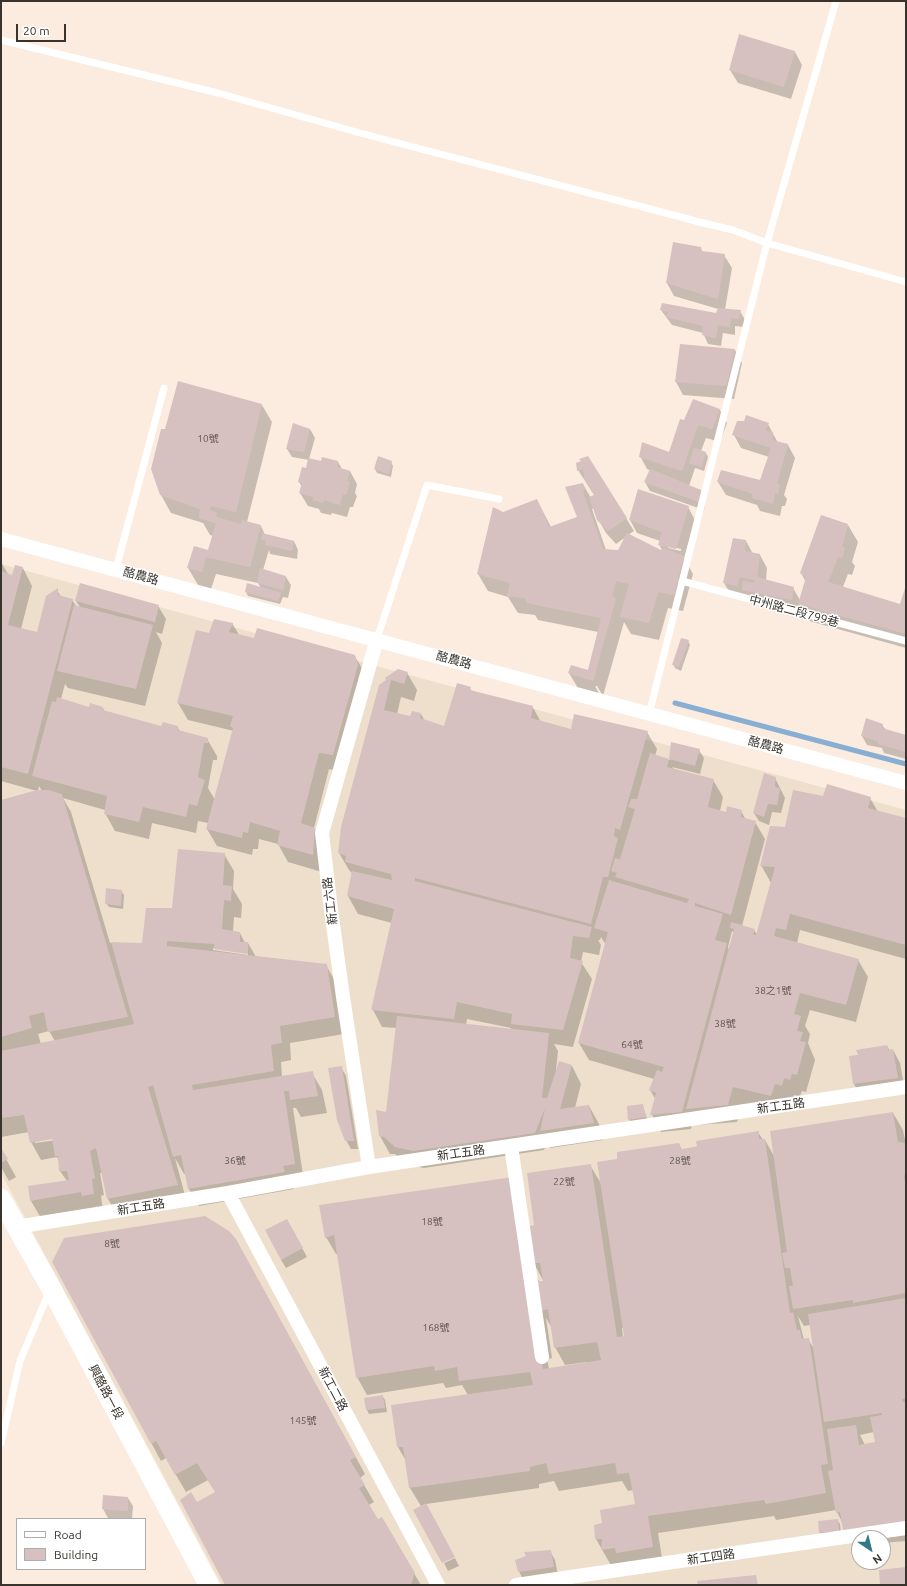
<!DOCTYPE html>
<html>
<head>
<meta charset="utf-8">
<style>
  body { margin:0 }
  #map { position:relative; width:907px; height:1586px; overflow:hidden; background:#fbecdf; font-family:Ubuntu,sans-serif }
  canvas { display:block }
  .frame { position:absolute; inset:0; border:2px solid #38332d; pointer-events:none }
  .legend { position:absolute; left:16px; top:1518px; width:130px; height:52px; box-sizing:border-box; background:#fff; border:1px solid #afadab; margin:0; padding:5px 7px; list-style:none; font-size:12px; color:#38332d }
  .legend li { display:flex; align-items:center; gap:8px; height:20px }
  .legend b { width:20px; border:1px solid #afadab }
  .north { position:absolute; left:851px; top:1530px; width:40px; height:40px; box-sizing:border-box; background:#fff; border:1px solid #afadab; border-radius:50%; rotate:145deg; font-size:11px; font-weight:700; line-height:16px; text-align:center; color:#38332d }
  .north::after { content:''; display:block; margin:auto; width:14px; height:18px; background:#337886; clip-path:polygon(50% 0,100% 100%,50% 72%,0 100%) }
  .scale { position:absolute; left:16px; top:24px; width:50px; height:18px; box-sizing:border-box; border:2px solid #38332d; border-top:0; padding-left:5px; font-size:12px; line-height:14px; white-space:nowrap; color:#38332d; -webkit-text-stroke:3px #fff; paint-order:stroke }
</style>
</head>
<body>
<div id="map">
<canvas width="907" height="1586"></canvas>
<div class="frame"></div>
<ul class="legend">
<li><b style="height:5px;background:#fff"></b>Road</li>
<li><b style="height:11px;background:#d7c1c0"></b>Building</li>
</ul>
<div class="north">N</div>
<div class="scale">20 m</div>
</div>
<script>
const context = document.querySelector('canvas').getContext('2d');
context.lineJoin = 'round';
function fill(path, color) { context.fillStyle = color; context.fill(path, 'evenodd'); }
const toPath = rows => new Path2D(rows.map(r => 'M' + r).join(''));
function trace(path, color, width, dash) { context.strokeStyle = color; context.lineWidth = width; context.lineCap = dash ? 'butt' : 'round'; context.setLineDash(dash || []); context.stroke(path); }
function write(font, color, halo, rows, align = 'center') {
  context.font = font + ' Ubuntu,"Noto Sans TC",sans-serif'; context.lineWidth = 3; context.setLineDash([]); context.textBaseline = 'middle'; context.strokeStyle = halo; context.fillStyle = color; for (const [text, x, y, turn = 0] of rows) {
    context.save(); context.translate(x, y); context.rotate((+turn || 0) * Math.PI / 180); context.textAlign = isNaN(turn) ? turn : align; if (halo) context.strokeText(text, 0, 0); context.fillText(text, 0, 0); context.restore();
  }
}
const industrial = toPath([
  [1,564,906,810,906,1585,222,1585,1,1173],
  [859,1538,883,1538,883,1562,859,1562]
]);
const shadow = toPath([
  [795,52,802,65,791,99,738,83,730,70],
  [700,248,703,252,724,255,732,268,725,310,740,311,745,320,744,327,735,326,735,335,723,333,721,346,708,344,703,333,672,325,661,310,717,314,718,309,674,296,667,283],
  [681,345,735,350,742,363,734,399,683,395,676,382],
  [262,405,272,422,247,522,261,526,265,535,294,541,298,550,297,559,270,554,269,550,263,570,286,577,291,585,288,598,283,597,280,604,248,596,246,592,261,588,258,583,216,574,211,589,198,585,188,568,209,551,213,536,210,535,203,523,171,513,161,495],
  [720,410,727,423,720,442,706,438,701,451,706,453,708,457,704,471,695,468,689,486,701,490,706,499,704,510,650,491,645,482,651,471,647,469,640,456,669,453,684,421],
  [744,422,768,424,778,443,788,445,795,458,784,495,787,499,785,506,782,506,780,516,760,511,757,505,726,495,718,482,761,481,769,457,741,448,734,435],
  [310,429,315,438,309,459,322,463,338,462,342,469,350,471,357,484,355,493,357,496,353,507,350,507,347,517,332,513,331,515,321,513,319,509,308,506,300,493,302,487,299,482,307,469,309,460,292,457,287,449],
  [391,462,393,466,391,477,377,473,375,469],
  [582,462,626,518,634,531,628,535,661,551,662,550,659,544,660,541,637,533,630,520,688,507,695,520,684,558,693,574,683,611,668,608,659,640,631,634,624,622,603,696,597,686,595,686,601,697,579,690,569,673,588,671,598,632,538,620,535,615,518,613,508,597,488,591,478,574,503,513,537,500,551,527,578,517,583,484,591,498,595,496,578,470],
  [594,508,598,519,606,533,616,544,626,537,619,551,606,550,592,509],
  [668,546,681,549,681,551,668,548],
  [848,525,858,542,852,562,855,566,852,575,848,574,843,587,900,605,906,587,906,648,809,621,800,605,799,612,750,603,745,595,732,596,724,583,746,541,753,554,760,555,767,568,766,580,793,588,800,600,806,582,801,573],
  [1,562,8,574,13,576,23,568,32,586,21,629,38,633,57,590,61,597,72,600,76,606,80,607,76,601,158,606,166,619,162,634,156,632,162,643,145,706,68,688,65,684,61,699,90,708,103,708,105,712,162,728,177,727,180,731,207,739,217,756,217,760,213,760,208,788,215,800,234,731,188,720,178,703,210,634,232,623,239,635,255,639,354,655,365,673,342,772,329,769,314,828,324,846,322,872,288,862,278,844,259,839,258,849,253,849,252,855,217,846,207,829,208,823,198,821,196,833,152,823,149,839,115,831,105,813,105,810,63,798,71,812,110,943,143,944,172,909,224,854,234,871,233,889,242,904,241,918,234,917,233,932,240,933,245,943,248,943,256,957,326,965,336,983,344,1034,290,1043,291,1060,281,1062,282,1077,312,1073,322,1090,327,1113,301,1117,296,1108,293,1108,304,1182,292,1183,294,1189,199,1206,189,1189,186,1174,184,1174,175,1158,187,1203,118,1216,108,1199,102,1173,100,1173,104,1195,101,1196,103,1211,41,1218,31,1201,67,1181,60,1171,59,1161,57,1157,41,1160,31,1142,29,1132,1,1137,1,801,37,791,1,781],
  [39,786,42,791,38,791],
  [213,948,248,953,248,955,213,950],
  [49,1031,55,1041,41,1044,38,1034],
  [57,1138,57,1140,35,1143,35,1141],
  [688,641,690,645,681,671,675,668,673,664],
  [407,673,417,690,414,701,401,697,397,714,411,717,421,714,425,721,444,728,470,688,472,692,532,706,541,722,571,730,647,732,657,749,655,756,670,760,672,743,699,750,704,758,700,774,672,767,674,769,713,780,723,797,720,811,727,813,741,811,746,820,755,822,765,839,742,926,754,930,757,935,771,883,761,865,786,828,824,797,870,798,878,812,906,819,906,959,800,930,797,943,858,960,868,977,856,1022,810,1010,805,1026,810,1034,808,1043,815,1060,806,1092,802,1091,800,1096,794,1095,792,1102,785,1101,781,1113,742,1104,737,1122,697,1125,693,1120,691,1129,661,1132,652,1115,656,1100,650,1090,654,1079,589,1060,579,1043,606,945,601,937,600,940,598,940,601,945,599,955,583,952,581,962,592,979,573,1047,554,1044,558,1051,556,1070,572,1066,581,1084,575,1108,589,1106,599,1124,603,1140,550,1148,547,1143,544,1150,424,1168,406,1164,395,1154,390,1154,380,1136,377,1111,387,1113,397,1028,382,1027,373,1010,392,923,358,914,348,896,352,873,349,870,339,853,387,680],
  [732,931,734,933,729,950,728,947],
  [467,1019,511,1028,511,1030,466,1025],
  [882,725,886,730,906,737,906,759,884,753,882,748,867,745,862,736],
  [775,778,785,798,781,813,772,812,769,825,759,821,754,813],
  [121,891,124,895,123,909,109,907,106,903],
  [887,1046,890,1051,893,1050,900,1063,905,1091,861,1097,854,1084,850,1057,859,1055],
  [341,1067,346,1076,358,1149,351,1149,346,1140],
  [642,1105,648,1121,631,1123,629,1119],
  [893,1113,903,1130,906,1145,906,1541,883,1543,883,1538,859,1538,859,1546,854,1547,844,1530,843,1524,836,1510,776,1520,774,1516,658,1533,663,1564,612,1567,596,1539,636,1505,633,1490,628,1491,622,1481,559,1491,554,1481,539,1484,539,1488,426,1504,421,1506,410,1488,406,1461,398,1447,392,1406,468,1395,462,1385,446,1388,443,1383,367,1395,357,1377,338,1254,336,1254,326,1237,320,1206,527,1228,535,1226,590,1165,602,1185,618,1160,679,1144,682,1150,758,1132,763,1140,765,1140,774,1156],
  [532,1260,543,1280,544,1282,540,1283,533,1271],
  [798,1316,804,1326,810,1325,814,1349,808,1339,804,1340],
  [546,1318,552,1328,555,1347,565,1365,587,1362,587,1363,549,1369,547,1359,552,1358],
  [622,1328,624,1328,626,1337,623,1337],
  [874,1432,876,1443,865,1445,860,1435],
  [1,1150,16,1177,9,1181,1,1167],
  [291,1228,307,1257,286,1268,281,1260],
  [245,1257,365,1474,360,1478,374,1502,369,1505,377,1520,381,1518,421,1585,226,1585,197,1504,216,1492,208,1480,186,1492,166,1458,161,1461,54,1262],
  [383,1397,385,1400,387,1412,369,1414,367,1410,365,1399],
  [104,1496,128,1498,133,1506,132,1519,108,1518,103,1509],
  [837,1520,840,1524,841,1535,822,1536,820,1532],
  [550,1551,555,1560,558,1575,523,1580,519,1571],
  [455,1558,459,1566,448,1571,444,1563]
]);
const stream = toPath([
  [675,703,906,764]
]);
const building = toPath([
  [739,34,795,51,784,87,729,70],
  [673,242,701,247,702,251,725,254,718,299,666,283],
  [662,303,716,313,718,308,741,310,739,319,731,318,730,327,718,325,716,338,702,335,703,326,666,317,668,312,660,310],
  [680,344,735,349,726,386,675,382],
  [178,381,262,404,236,512,211,506,210,510,217,513,216,517,241,524,242,520,261,525,250,567,206,557,202,572,187,568,194,546,208,550,216,523,199,518,200,509,160,495,151,469,161,429,165,429],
  [693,399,720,409,712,429,698,425,682,471,639,457,642,442,669,452,680,419,684,420],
  [746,415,769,423,765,431,773,432,772,440,788,444,777,484,780,485,778,494,775,493,773,504,752,498,753,494,717,482,721,470,760,480,771,448,732,435,737,421,744,421],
  [293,423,310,429,304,452,286,449],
  [694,448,706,452,702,467,689,463],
  [378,456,392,461,389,474,374,469],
  [588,456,627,518,608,531,597,520,589,497,594,495,585,481,583,469,577,471,576,463,581,461,579,459],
  [322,457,338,461,337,467,350,471,347,481,350,482,346,495,343,494,340,505,324,500,323,503,313,500,314,497,299,493,302,483,298,482,302,467,306,468,308,458,321,461],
  [650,469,701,490,699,502,644,482],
  [583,483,585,489,583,492,603,549,618,550,627,533,661,550,664,548,684,556,674,595,658,592,649,623,620,617,629,584,616,581,612,596,616,598,593,681,568,673,571,665,588,670,601,618,527,603,525,598,507,596,510,583,477,574,493,507,503,512,537,499,549,527,577,517,565,487],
  [638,489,689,506,676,549,658,545,662,532,629,520],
  [821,515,848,524,842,547,845,548,842,558,838,557,828,582,900,604,906,585,906,634,798,604,806,577,800,573],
  [262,533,294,541,292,551,265,545,266,541,261,539],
  [733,538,746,540,745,551,760,554,757,577,794,587,792,600,742,590,743,581,754,583,755,580,740,577,737,586,723,583],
  [15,565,23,567,8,625,37,632,46,596,58,588,58,595,73,599,28,774,1,767,1,571,12,575],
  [260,568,286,576,283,590,257,583],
  [80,583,159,605,155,622,75,601],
  [247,583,281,593,278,601,245,592],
  [74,605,153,625,136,689,57,671],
  [214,619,233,623,229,632,254,638,257,628,355,655,358,665,333,755,319,753,301,823,315,828,313,855,277,845,280,831,250,822,248,833,243,832,242,838,206,829,233,728,230,726,233,716,177,703,196,630,209,633],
  [681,638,689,640,679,667,672,665],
  [398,669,408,672,404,684,391,680,384,710,410,716,412,711,421,713,420,718,444,726,457,683,471,687,470,690,533,706,531,718,571,729,574,714,648,731,620,830,615,828,614,836,618,838,608,877,603,877,591,924,415,878,415,881,592,927,589,938,573,936,570,958,583,961,563,1030,511,1024,512,1014,457,1002,454,1019,371,1010,394,909,347,896,352,871,392,880,391,874,345,862,346,856,338,853,341,827,379,685,386,680,385,678],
  [57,697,89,707,90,703,103,707,103,710,161,726,163,722,178,726,178,730,208,738,208,743,204,743,198,777,205,780,197,806,189,804,186,817,143,807,139,822,104,814,107,796,32,776,52,701,56,702],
  [866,718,883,724,882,728,906,735,906,752,878,744,878,741,861,736],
  [671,742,700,749,695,766,669,759],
  [650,753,669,759,667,767,714,779,708,807,726,812,727,806,742,810,741,817,756,821,731,915,695,903,695,906,723,914,715,940,727,943,682,1112,650,1115,656,1093,649,1090,657,1070,662,1072,664,1067,578,1043,608,932,594,928,609,880,687,903,689,899,615,877,617,873,611,871,615,858,620,859,635,809,628,807,631,799,637,799],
  [764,773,776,777,775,786,780,789,777,805,768,804,764,817,753,813],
  [827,784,871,797,868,808,906,818,906,945,790,914,786,930,776,928,774,936,859,959,846,1005,800,993,794,1014,801,1016,797,1031,803,1032,800,1041,806,1042,797,1075,792,1074,790,1080,784,1078,782,1086,775,1084,771,1096,733,1087,728,1105,686,1109,734,929,730,928,731,922,755,929,753,935,756,935,775,867,760,866,770,826,785,827,793,790,823,796],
  [37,790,49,790,62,794,128,1017,48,1032,44,1012,29,1016,32,1028,1,1037,1,800],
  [178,849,225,853,223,885,232,886,231,901,224,900,222,929,240,932,240,942,248,942,248,954,214,949,214,944,167,941,167,946,327,964,335,1017,280,1026,282,1043,271,1045,274,1071,192,1085,193,1090,313,1071,318,1096,290,1100,289,1091,284,1091,295,1164,283,1166,285,1172,188,1189,181,1155,173,1157,153,1085,148,1087,178,1185,107,1199,96,1148,90,1151,95,1178,92,1179,94,1194,82,1196,81,1192,30,1201,28,1186,69,1180,67,1171,59,1171,58,1156,55,1156,52,1139,30,1143,24,1115,1,1118,1,1051,134,1024,111,942,142,943,146,908,172,908],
  [106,888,122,890,121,906,105,904],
  [397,1016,549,1033,542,1098,547,1098,559,1061,572,1065,560,1109,589,1105,594,1123,540,1131,545,1108,535,1133,413,1151,395,1147,384,1137,379,1136,376,1110,386,1112],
  [887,1045,888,1050,893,1049,898,1078,853,1084,849,1056,858,1055,856,1050],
  [342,1066,354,1141,345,1141,337,1120,328,1068],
  [643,1104,646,1117,628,1120,627,1106],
  [893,1112,898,1142,906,1143,906,1173,904,1176,906,1188,906,1293,853,1303,853,1300,793,1309,789,1286,793,1286,790,1268,785,1268,782,1253,787,1252,770,1131],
  [759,1131,759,1139,765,1139,790,1313,793,1312,797,1330,800,1330,802,1339,809,1338,828,1464,821,1465,826,1493,766,1504,764,1500,648,1516,653,1547,616,1553,615,1548,601,1550,602,1539,595,1539,594,1525,602,1523,600,1510,635,1504,629,1473,617,1474,615,1463,549,1474,546,1463,530,1467,530,1471,409,1488,403,1447,397,1447,391,1405,533,1385,530,1372,459,1381,457,1367,435,1371,434,1366,356,1378,334,1235,325,1238,319,1205,513,1177,538,1342,543,1369,601,1360,597,1342,554,1348,548,1309,541,1311,536,1282,543,1281,540,1263,532,1263,527,1227,534,1225,527,1173,591,1164,617,1337,624,1336,597,1162,617,1159,617,1152,679,1143,681,1149,697,1147,696,1141],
  [1,1148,8,1159,1,1163],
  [205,1216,229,1231,236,1239,356,1457,350,1460,365,1485,359,1488,378,1519,382,1517,415,1573,411,1585,225,1585,180,1500,191,1492,197,1502,215,1492,197,1463,175,1475,156,1441,151,1444,52,1262,64,1238],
  [287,1219,303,1248,281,1260,265,1230],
  [906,1298,906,1398,902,1399,903,1402,906,1402,906,1522,843,1530,840,1512,836,1513,828,1471,833,1470,827,1429,856,1425,859,1445,875,1442,870,1417,882,1415,882,1413,824,1422,808,1314],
  [383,1395,385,1408,366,1410,364,1398],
  [103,1495,128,1497,128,1511,102,1509],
  [426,1503,455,1557,442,1563,413,1510],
  [838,1519,839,1531,819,1533,818,1521],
  [551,1550,554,1567,518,1572,515,1560,526,1556,524,1552],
  [906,1567,906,1585,880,1585,879,1570],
  [756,1575,758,1585,698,1585,697,1581]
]);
const lane = toPath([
  [1,40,218,93,360,133,677,216,699,222,733,230,767,243,906,282],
  [116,569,164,388],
  [682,581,906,641],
  [377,639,427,485,499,499],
  [649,714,767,243,836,1],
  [1,1443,20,1361,49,1292]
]);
const street = toPath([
  [1,539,906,783],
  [511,1146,542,1357],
  [369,1167,343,997,331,910,322,833,377,639],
  [228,1193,438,1585],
  [16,1227,228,1193,369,1167,906,1087],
  [516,1585,906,1528]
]);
const secondary = toPath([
  [1,1199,51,1288,209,1585]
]);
const numberNames = [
  ["10號",208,439],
  ["38之1號",773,991],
  ["38號",725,1024],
  ["64號",632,1045],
  ["36號",235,1161],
  ["28號",680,1161],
  ["22號",564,1182],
  ["18號",432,1222],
  ["8號",112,1244],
  ["168號",436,1328],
  ["145號",303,1421]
];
const streetNames = [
  ["酪農路",141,576,15],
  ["中州路二段799巷",794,611,15],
  ["酪農路",454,660,15],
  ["酪農路",766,745,15],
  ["新工六路",330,901,-97],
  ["新工五路",781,1106,-8],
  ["新工五路",461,1153,-8],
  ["新工五路",141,1207,-9],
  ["新工二路",333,1389,62],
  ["興酪路一段",106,1392,62],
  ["新工四路",711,1557,-8]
];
fill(industrial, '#eddfcc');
fill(shadow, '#0003');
trace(stream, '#88aed3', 5);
fill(building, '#d7c1c0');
trace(lane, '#fff', 7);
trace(street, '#fff', 14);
trace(secondary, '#fff', 20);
write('10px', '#605652', null, numberNames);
write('12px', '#38332d', '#fff', streetNames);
</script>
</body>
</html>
